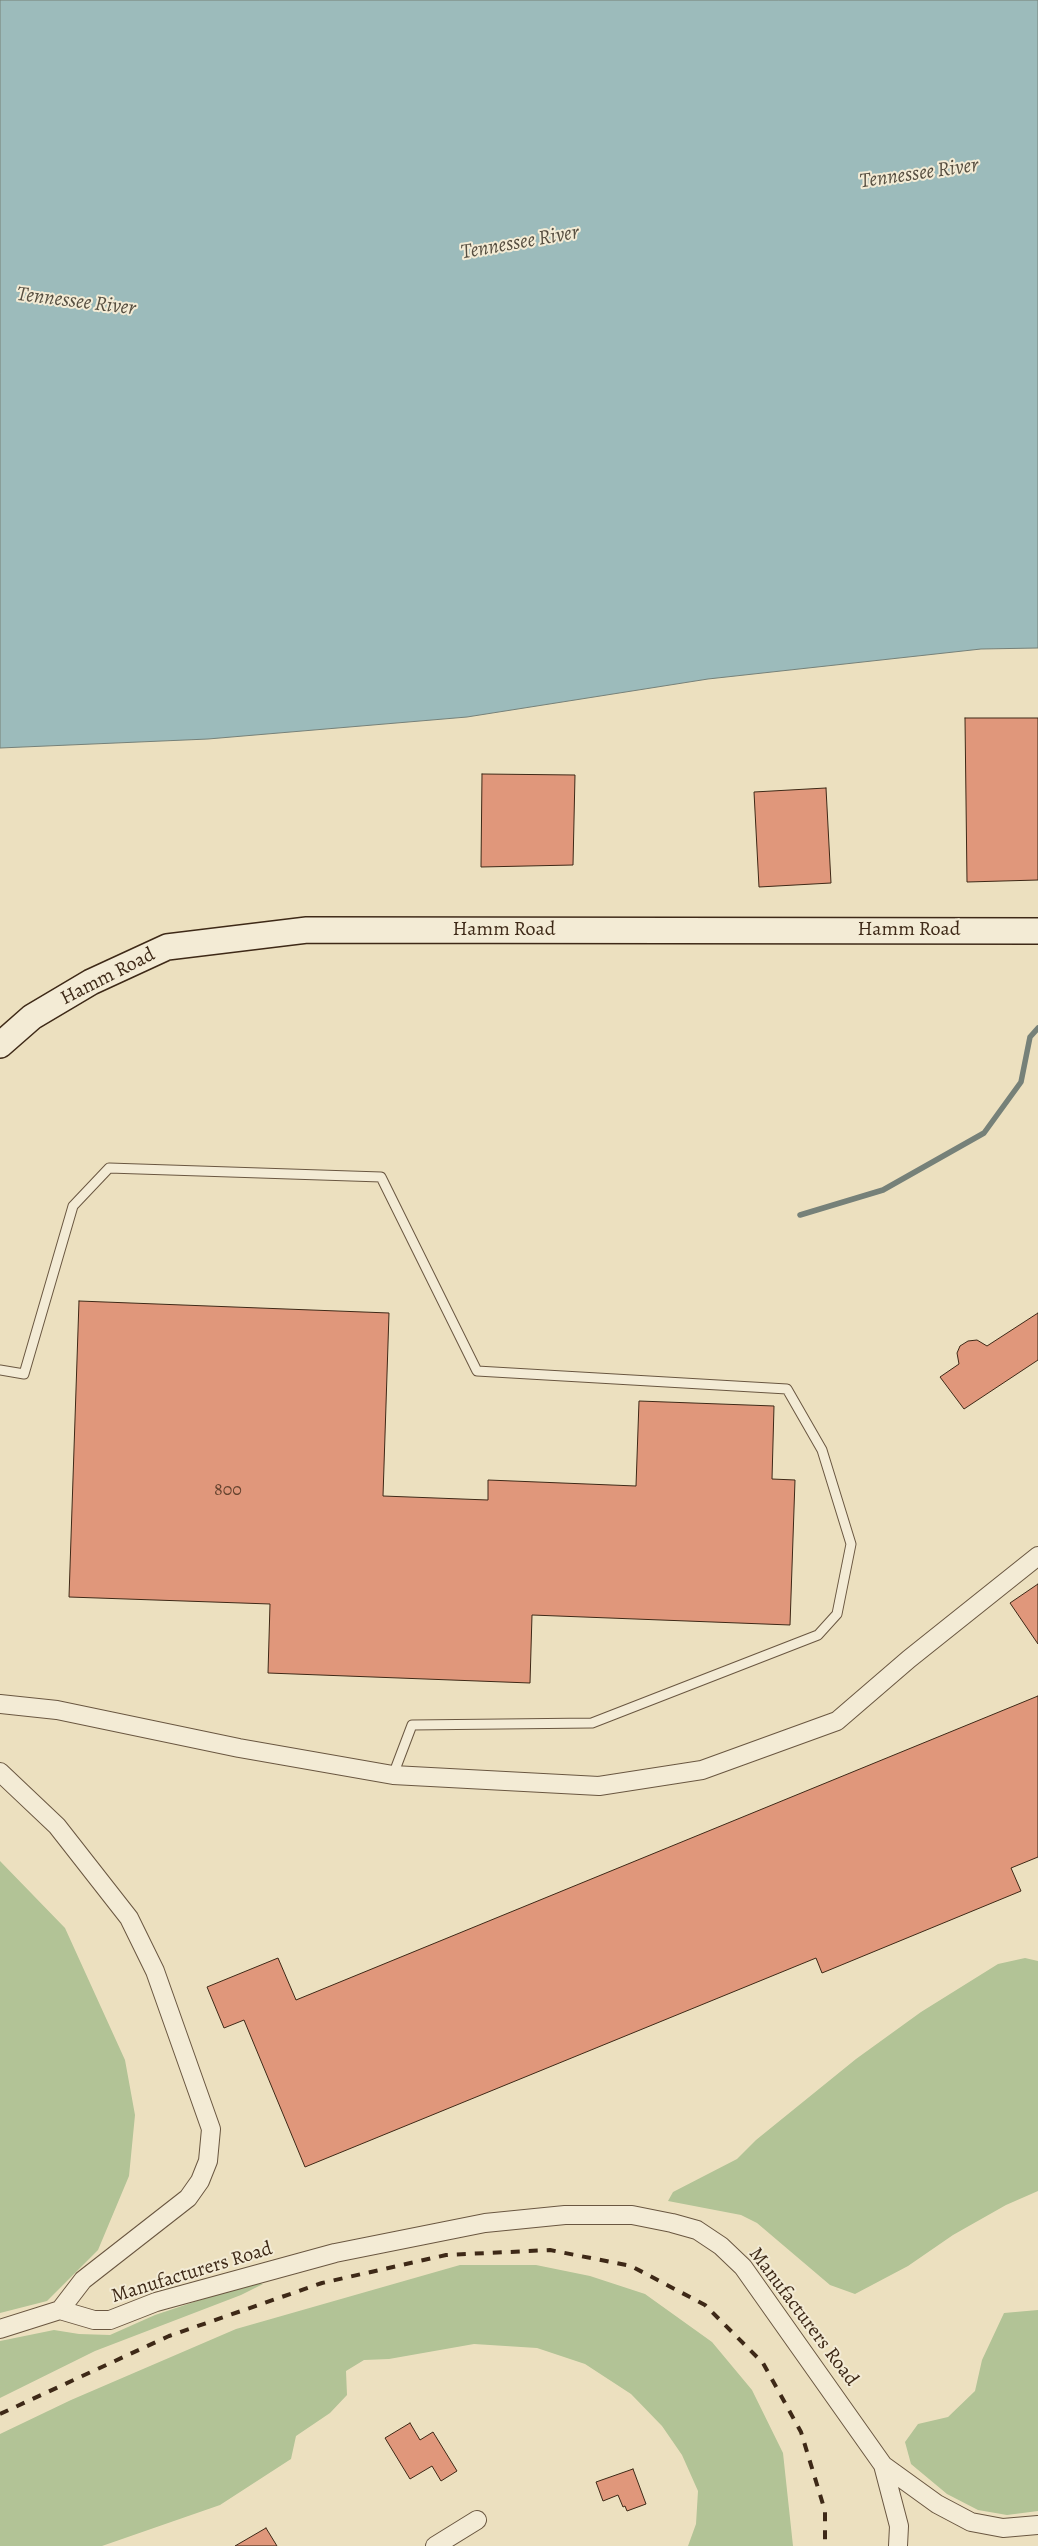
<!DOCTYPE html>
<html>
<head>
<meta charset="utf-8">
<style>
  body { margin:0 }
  canvas { display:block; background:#ece0bf }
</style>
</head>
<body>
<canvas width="1038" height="2546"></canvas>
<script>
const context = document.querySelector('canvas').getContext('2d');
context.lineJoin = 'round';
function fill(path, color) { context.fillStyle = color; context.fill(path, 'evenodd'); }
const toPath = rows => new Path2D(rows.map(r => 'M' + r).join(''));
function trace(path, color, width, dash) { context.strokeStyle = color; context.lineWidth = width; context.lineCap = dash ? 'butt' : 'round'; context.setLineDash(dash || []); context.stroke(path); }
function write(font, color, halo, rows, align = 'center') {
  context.font = font + ' Alegreya,serif'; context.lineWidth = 4; context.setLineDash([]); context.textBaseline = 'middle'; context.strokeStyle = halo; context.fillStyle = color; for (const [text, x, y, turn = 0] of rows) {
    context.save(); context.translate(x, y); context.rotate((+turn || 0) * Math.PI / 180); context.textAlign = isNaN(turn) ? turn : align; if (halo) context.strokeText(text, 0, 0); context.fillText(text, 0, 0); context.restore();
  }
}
const green = toPath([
  [0,1861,65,1928,125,2060,135,2115,129,2176,98,2250,47,2301,0,2313],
  [1025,1958,1038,1961,1038,2191,1006,2205,953,2235,908,2266,855,2294,830,2285,757,2223,741,2215,668,2201,673,2192,737,2159,756,2140,856,2059,921,2012,998,1964],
  [460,2265,536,2265,590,2276,645,2294,712,2342,752,2390,783,2453,793,2546,688,2546,696,2524,698,2491,682,2455,662,2426,631,2394,585,2364,537,2348,474,2344,389,2359,364,2360,346,2371,347,2395,330,2413,296,2436,291,2459,220,2505,102,2546,0,2546,0,2434,71,2400,236,2329],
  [251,2283,263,2284,241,2295,95,2351,0,2398,0,2341,54,2330,79,2334,110,2335,155,2315],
  [1038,2310,1038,2511,1007,2515,978,2510,947,2494,911,2464,905,2442,918,2424,948,2417,975,2391,982,2360,1004,2313]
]);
const water = toPath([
  [0,0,1038,0,1038,648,981,649,708,679,467,717,208,739,0,748,0,0]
]);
const stream = toPath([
  [800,1215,883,1190,984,1133,1021,1082,1030,1037,1038,1028]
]);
const building = toPath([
  [965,718,1038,718,1038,880,967,882,965,718],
  [482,774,575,775,573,865,481,867,482,774],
  [826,788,831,883,759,887,754,792,826,788],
  [79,1301,389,1313,383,1496,488,1500,488,1480,636,1486,639,1401,774,1406,772,1479,795,1480,790,1625,532,1615,530,1683,268,1673,270,1604,69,1597,79,1301],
  [1038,1313,1038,1360,964,1409,940,1377,959,1364,957,1353,960,1346,968,1341,977,1340,987,1346,1038,1313],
  [1038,1584,1038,1644,1010,1603,1038,1584],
  [1038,1696,1038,1857,1011,1868,1021,1891,822,1973,816,1958,305,2167,244,2020,224,2028,207,1987,278,1958,296,2000,1038,1696],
  [410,2423,420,2440,433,2432,457,2471,441,2481,432,2466,410,2479,385,2438,410,2423],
  [633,2469,646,2504,627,2511,625,2506,623,2507,618,2495,603,2501,596,2482,633,2469],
  [266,2528,277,2546,235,2546,266,2528]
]);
const lane = toPath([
  [0,1370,24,1374,73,1206,109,1168,381,1177,477,1371,787,1389,822,1450,851,1544,837,1614,818,1635,592,1723,412,1725,393,1775]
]);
const street = toPath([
  [0,1704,57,1710,239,1748,393,1775,599,1786,702,1770,837,1721,909,1659,1038,1556],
  [0,1772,57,1826,129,1918,155,1971,211,2129,208,2161,200,2181,188,2198,83,2280,60,2310],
  [60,2310,94,2320,110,2320,156,2302,335,2253,485,2223,565,2215,632,2215,672,2223,697,2230,721,2246,743,2267,883,2465,937,2504,971,2522,1003,2528,1038,2525],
  [0,2329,60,2310],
  [883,2465,899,2526,898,2546],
  [435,2546,477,2520]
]);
const secondary = toPath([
  [0,1045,32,1017,91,982,167,947,307,930,1038,931]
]);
const rail = toPath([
  [0,2414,169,2336,322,2283,446,2255,550,2250,631,2266,705,2305,763,2363,801,2432,825,2511,825,2546]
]);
const numberNames = [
  ["800",228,1491]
];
const streetNames = [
  ["Hamm Road",504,930],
  ["Hamm Road",909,930],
  ["Hamm Road",108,977,-27],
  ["Manufacturers Road",192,2273,-17],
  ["Manufacturers Road",803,2317,53]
];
const waterNames = [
  ["Tennessee River",919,174,-8],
  ["Tennessee River",520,243,-10],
  ["Tennessee River",76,302,7]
];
fill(green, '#b2c396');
fill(water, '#9cbbbb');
trace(water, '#768179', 1);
trace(stream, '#768179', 5.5);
fill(building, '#e0977b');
trace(building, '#3e2917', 1);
trace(lane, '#6a5741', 11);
trace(street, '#6a5741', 20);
trace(secondary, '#3e2917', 28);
trace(lane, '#f3ebd5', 9);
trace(street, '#f3ebd5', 18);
trace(secondary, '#f3ebd5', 25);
trace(rail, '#3e2917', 4, [9, 9]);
write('18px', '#664430', null, numberNames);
write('20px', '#3e2917', '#f3ebd5', streetNames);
write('italic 21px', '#564e40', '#f3ebd5', waterNames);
</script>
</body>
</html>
